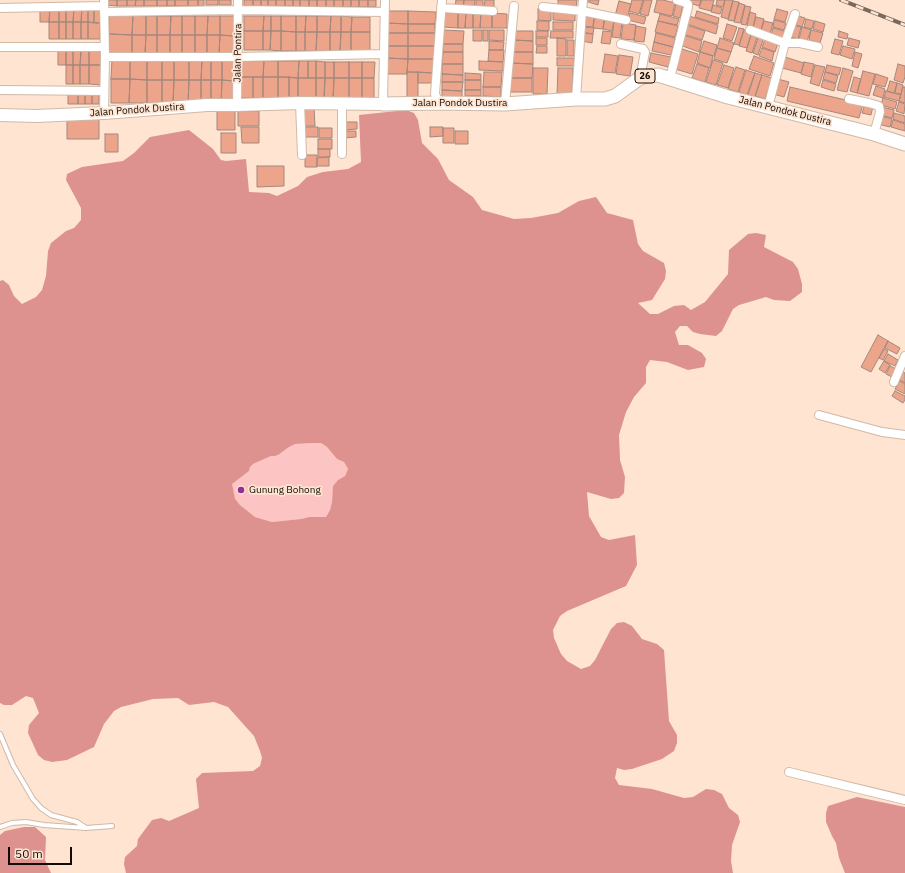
<!DOCTYPE html>
<html>
<head>
<meta charset="utf-8">
<style>
  body { margin:0 }
  #map { position:relative; width:905px; height:873px; overflow:hidden; background:#fee4d1; font-family:"IBM Plex Sans",sans-serif }
  canvas { display:block }
  .scale { position:absolute; left:8px; top:847px; width:64px; height:18px; box-sizing:border-box; border:2px solid #130b05; border-top:0; padding-left:5px; font-size:12px; line-height:14px; white-space:nowrap; color:#130b05; -webkit-text-stroke:3px #fee4d1; paint-order:stroke }
</style>
</head>
<body>
<div id="map">
<canvas width="905" height="873"></canvas>
<div class="scale">50 m</div>
</div>
<script>
const context = document.querySelector('canvas').getContext('2d');
context.lineJoin = 'round';
function fill(path, color) { context.fillStyle = color; context.fill(path, 'evenodd'); }
const toPath = rows => new Path2D(rows.map(r => 'M' + r).join(''));
function trace(path, color, width, dash) { context.strokeStyle = color; context.lineWidth = width; context.lineCap = dash ? 'butt' : 'round'; context.setLineDash(dash || []); context.stroke(path); }
function write(font, color, halo, rows, align = 'center') {
  context.font = font + ' "IBM Plex Sans",sans-serif'; context.lineWidth = 3.5; context.setLineDash([]); context.textBaseline = 'middle'; context.strokeStyle = halo; context.fillStyle = color; for (const [text, x, y, turn = 0] of rows) {
    context.save(); context.translate(x, y); context.rotate((+turn || 0) * Math.PI / 180); context.textAlign = isNaN(turn) ? turn : align; if (halo) context.strokeText(text, 0, 0); context.fillText(text, 0, 0); context.restore();
  }
}
const green = toPath([
  [313,443,321,443,327,447,337,459,344,462,348,469,345,476,338,480,333,486,332,502,330,510,326,517,309,517,301,519,272,522,255,517,240,505,234,499,231,484,249,471,250,467,253,464,271,456,275,456,278,455,289,447,295,444]
]);
const forest = toPath([
  [406,110,414,113,418,120,422,143,438,159,449,180,473,197,482,210,514,219,531,218,558,213,579,201,596,197,607,213,633,220,638,244,643,251,664,263,666,271,665,279,652,300,638,303,650,314,658,314,674,306,684,305,691,310,705,302,728,274,729,250,748,234,756,233,766,235,764,247,793,262,798,269,802,284,802,292,790,301,774,300,766,297,739,305,733,309,722,331,716,336,700,334,693,332,687,326,680,326,675,332,679,345,688,345,702,353,706,359,704,367,688,370,667,362,650,360,646,367,646,383,634,397,626,412,619,435,620,460,625,477,624,493,619,498,611,499,587,492,589,516,601,537,609,540,635,535,637,565,626,586,567,611,560,616,553,630,554,638,561,654,567,661,581,669,590,666,595,660,611,629,617,623,624,622,632,626,642,639,657,644,664,650,669,721,677,735,677,743,674,751,662,759,632,769,624,770,617,768,615,778,619,785,652,789,684,798,693,797,706,789,714,790,722,794,729,808,738,815,740,822,732,845,731,861,733,873,126,873,124,864,125,857,137,846,138,839,152,820,161,818,169,821,199,808,196,779,202,773,253,771,260,766,262,758,260,751,254,736,228,707,214,702,189,705,178,698,153,699,121,707,114,711,104,724,94,747,67,760,52,762,44,760,38,755,28,733,29,725,39,713,33,698,26,696,12,705,4,705,0,703,0,281,3,280,9,285,14,296,22,304,36,297,42,290,46,276,48,251,51,243,66,231,74,228,81,220,81,208,66,180,67,174,82,167,123,161,134,153,150,137,189,130,213,149,221,160,226,161,246,159,249,192,269,193,277,196,298,186,307,177,323,172,348,169,361,162,359,115],
  [313,443,321,443,327,447,337,459,344,462,348,469,345,476,338,480,333,486,332,502,330,510,326,517,309,517,301,519,272,522,255,517,240,505,235,499,232,484,249,471,250,467,253,464,271,456,275,456,278,455,289,447,295,444],
  [857,797,905,807,905,873,845,873,839,858,836,843,832,836,826,822,826,813,828,806],
  [24,827,35,827,46,837,45,860,51,873,0,873,0,835,5,831]
]);
const building = toPath([
  [107,0,117,0,117,6,107,5,107,0],
  [117,0,127,0,127,6,117,6,117,0],
  [127,0,136,0,135,6,127,6,127,0],
  [136,0,144,0,144,6,135,6,136,0],
  [144,0,157,0,157,6,144,6,144,0],
  [157,0,167,0,167,6,157,6,157,0],
  [167,0,175,0,175,6,167,6,167,0],
  [175,0,188,0,188,6,175,6,175,0],
  [188,0,198,0,198,6,188,6,188,0],
  [198,0,204,0,204,6,198,6,198,0],
  [206,0,218,0,218,5,206,5,206,0],
  [219,0,231,0,231,5,219,5,219,0],
  [244,0,253,0,253,6,244,6,244,0],
  [253,0,261,0,261,6,253,6,253,0],
  [261,0,268,0,268,6,261,6,261,0],
  [268,0,276,0,276,6,268,6,268,0],
  [276,0,285,0,285,6,276,6,276,0],
  [285,0,293,0,293,6,285,6,285,0],
  [293,0,300,0,300,7,293,6,293,0],
  [300,0,309,0,309,7,300,7,300,0],
  [309,0,317,0,317,7,309,7,309,0],
  [317,0,326,0,326,7,317,7,317,0],
  [326,0,334,0,334,7,326,7,326,0],
  [334,0,343,0,343,7,334,7,334,0],
  [343,0,351,0,351,7,343,7,343,0],
  [351,0,359,0,359,7,351,7,351,0],
  [359,0,368,0,368,7,359,7,359,0],
  [368,0,376,0,376,7,368,7,368,0],
  [456,0,464,0,463,8,455,7,456,0],
  [464,0,475,0,474,9,463,8,464,0],
  [476,0,483,0,483,7,476,7,476,0],
  [485,0,494,0,494,7,484,6,485,0],
  [558,0,577,0,576,8,558,5,558,0],
  [585,0,599,0,598,5,585,1,585,0],
  [632,0,643,0,639,14,629,11,632,0],
  [644,0,652,0,648,16,640,14,644,0],
  [657,0,663,0,675,3,672,16,654,12,657,0],
  [691,0,701,0,699,6,690,3,691,0],
  [702,0,714,0,711,11,699,8,702,0],
  [717,0,725,0,723,7,716,5,717,0],
  [725,0,733,0,728,19,721,17,725,0],
  [619,1,631,4,627,19,615,16,619,1],
  [733,1,739,2,734,21,728,20,733,1],
  [739,3,745,5,740,23,734,22,739,3],
  [676,4,683,5,680,18,673,16,676,4],
  [713,5,722,8,720,14,711,12,713,5],
  [745,6,751,7,746,25,741,24,745,6],
  [40,7,50,8,49,22,40,22,40,7],
  [50,8,59,8,59,22,49,22,50,8],
  [59,8,66,8,66,22,59,22,59,8],
  [66,8,74,8,73,22,66,22,66,8],
  [74,8,82,8,81,22,73,22,74,8],
  [82,8,88,8,88,22,81,22,82,8],
  [88,8,94,8,94,23,88,22,88,8],
  [94,8,101,8,100,23,94,23,94,8],
  [538,9,551,10,551,21,538,20,538,9],
  [777,9,788,12,785,22,774,19,777,9],
  [387,11,408,11,408,24,386,23,387,11],
  [408,11,436,12,435,24,408,24,408,11],
  [697,11,719,18,718,24,695,17,697,11],
  [553,12,575,12,575,21,553,20,553,12],
  [750,12,756,14,753,27,747,26,750,12],
  [443,13,458,13,458,28,443,27,443,13],
  [458,13,466,13,465,28,458,28,458,13],
  [466,13,473,13,473,28,465,28,466,13],
  [473,13,481,13,480,28,473,28,473,13],
  [481,13,492,13,492,28,480,28,481,13],
  [492,13,507,14,507,28,492,28,492,13],
  [630,13,646,17,644,24,628,20,630,13],
  [660,14,679,19,677,25,658,21,660,14],
  [109,15,133,15,132,35,109,34,109,15],
  [133,15,146,16,146,35,132,35,133,15],
  [584,15,594,16,593,27,583,26,584,15],
  [795,15,805,18,802,27,793,24,795,15],
  [146,16,157,16,157,35,146,35,146,16],
  [157,16,171,16,170,35,157,35,157,16],
  [171,16,182,16,182,35,170,35,171,16],
  [182,16,195,16,195,35,182,35,182,16],
  [195,16,208,16,207,35,195,35,195,16],
  [208,16,220,16,220,35,207,35,208,16],
  [220,16,234,16,234,36,220,35,220,16],
  [244,16,264,16,263,31,244,31,244,16],
  [264,16,271,16,271,31,263,31,264,16],
  [271,16,281,16,281,31,271,31,271,16],
  [281,16,296,16,296,32,281,31,281,16],
  [296,16,306,16,305,32,296,32,296,16],
  [306,16,317,16,317,32,305,32,306,16],
  [317,16,331,16,330,32,317,32,317,16],
  [331,16,341,16,341,32,330,32,331,16],
  [341,16,352,17,351,32,341,32,341,16],
  [595,16,604,18,603,29,593,28,595,16],
  [689,16,718,25,716,34,687,24,689,16],
  [352,17,370,17,370,32,351,32,352,17],
  [756,17,764,19,761,30,753,28,756,17],
  [605,19,614,20,612,31,603,29,605,19],
  [806,19,814,21,812,29,804,27,806,19],
  [774,20,786,23,784,30,773,27,774,20],
  [537,21,549,21,549,31,537,30,537,21],
  [614,21,622,22,620,38,612,37,614,21],
  [658,21,678,26,675,37,655,32,658,21],
  [764,21,773,23,770,34,761,31,764,21],
  [815,21,825,24,823,32,813,29,815,21],
  [49,22,59,22,59,39,49,39,49,22],
  [59,22,66,22,66,39,59,39,59,22],
  [66,22,73,22,73,39,66,39,66,22],
  [73,22,81,22,81,39,73,39,73,22],
  [81,22,88,22,88,39,81,39,81,22],
  [88,22,100,23,100,39,88,39,88,22],
  [553,22,573,22,573,30,553,30,553,22],
  [386,23,408,24,408,33,386,33,386,23],
  [623,23,636,25,634,40,621,39,623,23],
  [408,24,435,24,435,33,408,33,408,24],
  [727,24,737,27,732,41,723,38,727,24],
  [686,25,705,31,702,40,683,34,686,25],
  [793,25,801,27,798,39,790,37,793,25],
  [636,26,646,28,644,42,634,41,636,26],
  [582,27,594,28,593,34,581,32,582,27],
  [802,27,811,30,807,41,799,39,802,27],
  [739,28,744,29,739,45,734,44,739,28],
  [773,28,784,31,783,38,771,35,773,28],
  [443,30,464,31,463,44,443,44,443,30],
  [473,30,482,30,482,41,473,41,473,30],
  [483,30,488,30,488,41,483,41,483,30],
  [489,30,504,30,504,41,489,40,489,30],
  [744,30,752,32,747,48,739,46,744,30],
  [811,30,823,33,820,43,809,40,811,30],
  [244,31,263,31,263,50,244,50,244,31],
  [263,31,271,31,270,50,263,50,263,31],
  [271,31,281,31,281,51,270,50,271,31],
  [281,31,296,32,296,51,281,51,281,31],
  [514,31,533,31,533,41,513,40,514,31],
  [536,31,548,31,548,37,536,37,536,31],
  [551,31,573,31,573,38,550,38,551,31],
  [603,31,612,32,610,44,601,43,603,31],
  [839,31,848,34,847,39,838,37,839,31],
  [296,32,305,32,305,51,296,51,296,32],
  [305,32,317,32,316,51,305,51,305,32],
  [317,32,330,32,330,51,316,51,317,32],
  [330,32,341,32,340,51,330,51,330,32],
  [341,32,351,32,351,51,340,51,341,32],
  [351,32,370,32,370,51,351,51,351,32],
  [752,32,758,34,752,53,746,51,752,32],
  [386,33,408,33,408,46,386,46,386,33],
  [408,33,435,33,435,46,408,46,408,33],
  [583,33,593,34,592,43,582,41,583,33],
  [656,33,675,38,673,47,654,42,656,33],
  [109,34,132,35,132,53,109,53,109,34],
  [132,35,146,35,145,53,132,53,132,35],
  [146,35,157,35,157,53,145,53,146,35],
  [157,35,170,35,170,53,157,53,157,35],
  [170,35,182,35,182,53,170,53,170,35],
  [182,35,195,35,195,54,182,53,182,35],
  [195,35,207,35,207,54,195,54,195,35],
  [207,35,220,35,219,54,207,54,207,35],
  [220,35,234,36,234,54,219,54,220,35],
  [683,35,702,41,699,52,680,45,683,35],
  [759,35,764,37,758,55,753,53,759,35],
  [536,38,547,38,547,45,536,45,536,38],
  [557,38,566,39,566,56,557,56,557,38],
  [720,38,734,43,731,52,717,48,720,38],
  [849,38,860,41,858,48,847,45,849,38],
  [765,39,778,43,775,52,762,47,765,39],
  [835,39,843,41,839,55,831,53,835,39],
  [513,40,533,41,533,52,511,52,513,40],
  [567,40,574,40,574,56,567,56,567,40],
  [489,41,504,42,503,50,489,50,489,41],
  [704,41,717,45,714,56,700,52,704,41],
  [654,42,673,47,671,55,652,51,654,42],
  [443,44,463,44,463,52,443,52,443,44],
  [386,46,408,46,408,59,386,58,386,46],
  [408,46,435,46,435,59,408,59,408,46],
  [537,46,547,46,547,53,536,53,537,46],
  [843,46,855,49,852,59,840,55,843,46],
  [717,48,731,52,727,63,714,59,717,48],
  [762,48,774,52,772,61,759,56,762,48],
  [682,49,698,54,692,74,675,69,682,49],
  [489,50,504,50,503,62,488,61,489,50],
  [58,51,66,51,66,65,58,65,58,51],
  [66,51,73,51,73,65,66,65,66,51],
  [73,51,81,51,80,65,73,65,73,51],
  [81,51,89,51,89,65,80,65,81,51],
  [89,51,102,51,102,65,89,65,89,51],
  [443,52,463,52,463,64,442,64,443,52],
  [511,52,533,52,533,64,510,63,511,52],
  [700,52,713,56,710,68,697,63,700,52],
  [855,52,862,54,858,68,852,66,855,52],
  [651,53,671,57,668,67,649,62,651,53],
  [605,54,618,56,615,73,602,72,605,54],
  [619,55,633,57,630,76,616,74,619,55],
  [754,56,774,63,770,76,749,69,754,56],
  [785,57,804,63,801,73,782,68,785,57],
  [386,58,408,59,407,74,386,74,386,58],
  [557,58,574,58,574,66,557,66,557,58],
  [112,59,130,60,130,79,111,79,112,59],
  [408,59,435,59,435,73,407,72,408,59],
  [130,60,147,60,147,80,130,79,130,60],
  [147,60,162,60,162,80,147,80,147,60],
  [162,60,174,60,174,80,162,80,162,60],
  [174,60,189,60,189,80,174,80,174,60],
  [189,60,202,60,201,80,189,80,189,60],
  [202,60,211,60,211,80,201,80,202,60],
  [211,60,222,60,222,80,211,80,211,60],
  [222,60,234,60,234,81,222,80,222,60],
  [713,60,723,63,716,85,706,82,713,60],
  [241,61,264,61,263,77,241,77,241,61],
  [264,61,278,61,278,77,263,77,264,61],
  [278,61,299,61,298,78,278,77,278,61],
  [299,61,308,61,308,78,298,78,299,61],
  [308,61,316,61,316,78,308,78,308,61],
  [316,61,325,62,325,78,316,78,316,61],
  [479,61,503,62,503,71,479,70,479,61],
  [325,62,334,62,334,78,325,78,325,62],
  [334,62,349,62,349,78,334,78,334,62],
  [349,62,362,62,362,78,349,78,349,62],
  [362,62,375,62,374,78,362,78,362,62],
  [804,62,814,64,811,77,801,74,804,62],
  [510,63,533,64,532,78,510,78,510,63],
  [442,64,463,64,463,75,442,74,442,64],
  [697,64,709,68,705,82,692,78,697,64],
  [898,64,905,66,905,77,903,83,894,80,898,64],
  [66,65,73,65,73,84,66,84,66,65],
  [73,65,80,65,80,84,73,84,73,65],
  [80,65,89,65,89,84,80,84,80,65],
  [89,65,102,65,102,85,89,84,89,65],
  [724,65,734,68,728,88,717,85,724,65],
  [815,65,825,67,819,86,810,83,815,65],
  [827,65,841,68,839,75,825,72,827,65],
  [736,67,745,70,738,92,728,89,736,67],
  [533,68,548,68,547,94,533,94,533,68],
  [558,68,573,68,572,95,557,95,558,68],
  [843,68,853,71,847,92,837,90,843,68],
  [746,70,755,73,747,95,739,92,746,70],
  [863,71,875,74,869,96,857,93,863,71],
  [407,72,418,72,418,97,407,97,407,72],
  [418,72,435,73,435,83,418,83,418,72],
  [484,72,502,72,501,87,483,87,484,72],
  [825,72,838,76,836,83,823,79,825,72],
  [465,73,481,74,481,80,465,80,465,73],
  [755,73,762,75,755,97,748,95,755,73],
  [442,74,463,75,463,82,442,82,442,74],
  [876,74,888,78,885,87,873,84,876,74],
  [762,75,772,78,765,99,755,96,762,75],
  [241,77,253,77,253,98,241,98,241,77],
  [253,77,263,77,263,98,253,98,253,77],
  [263,77,278,77,278,98,263,98,263,77],
  [278,77,289,77,289,98,278,98,278,77],
  [289,77,298,78,298,98,289,98,289,77],
  [854,77,861,79,857,93,850,91,854,77],
  [298,78,316,78,316,99,298,98,298,78],
  [316,78,325,78,324,99,316,99,316,78],
  [325,78,334,78,333,99,324,99,325,78],
  [334,78,349,78,349,99,333,99,334,78],
  [349,78,362,78,362,99,349,99,349,78],
  [362,78,374,78,374,99,362,99,362,78],
  [510,78,532,78,532,92,510,92,510,78],
  [111,79,130,79,129,103,111,103,111,79],
  [130,79,147,80,147,103,129,103,130,79],
  [778,79,789,82,784,97,773,94,778,79],
  [147,80,162,80,162,103,147,103,147,80],
  [162,80,174,80,173,103,162,103,162,80],
  [174,80,189,80,188,104,173,103,174,80],
  [189,80,201,80,201,104,188,104,189,80],
  [201,80,211,80,211,104,201,104,201,80],
  [211,80,222,80,221,104,211,104,211,80],
  [222,80,234,81,234,104,221,104,222,80],
  [465,80,481,80,481,90,465,90,465,80],
  [823,80,836,84,834,91,821,87,823,80],
  [890,81,897,83,894,93,887,91,890,81],
  [442,82,463,82,462,91,442,90,442,82],
  [897,83,903,85,901,94,895,93,897,83],
  [876,86,885,89,883,98,873,95,876,86],
  [483,87,501,87,501,97,483,96,483,87],
  [790,87,863,104,859,118,787,101,790,87],
  [903,87,905,87,905,103,899,101,903,87],
  [442,90,462,91,462,99,442,99,442,90],
  [465,90,481,90,481,96,465,96,465,90],
  [886,91,901,95,899,101,884,97,886,91],
  [68,92,78,93,78,104,68,104,68,92],
  [78,93,85,93,85,104,78,104,78,93],
  [85,93,92,93,92,104,85,104,85,93],
  [92,93,99,93,99,104,92,104,92,93],
  [883,98,897,102,895,109,881,105,883,98],
  [899,102,905,104,904,114,896,111,899,102],
  [865,104,873,106,871,115,862,113,865,104],
  [303,107,314,107,315,126,303,126,303,107],
  [882,107,894,110,892,118,880,115,882,107],
  [217,111,235,111,235,130,217,130,217,111],
  [238,111,259,111,259,126,238,126,238,111],
  [894,113,905,116,905,123,893,119,894,113],
  [881,116,892,119,890,127,878,124,881,116],
  [99,119,99,139,67,139,67,120,99,119],
  [893,120,905,124,905,131,891,127,893,120],
  [344,122,357,122,357,129,344,130,344,122],
  [241,127,259,127,259,143,242,143,241,127],
  [303,127,318,127,318,137,303,137,303,127],
  [430,127,443,127,443,136,430,137,430,127],
  [319,128,332,128,332,138,319,138,319,128],
  [443,128,454,128,454,143,443,143,443,128],
  [344,131,356,131,356,137,344,138,344,131],
  [455,131,468,131,468,144,455,144,455,131],
  [221,133,236,133,236,153,221,153,221,133],
  [105,134,118,134,118,152,105,152,105,134],
  [318,139,332,139,332,149,318,149,318,139],
  [318,149,330,149,330,157,318,157,318,149],
  [305,155,317,155,317,167,305,167,305,155],
  [329,157,329,166,317,166,317,158,329,157],
  [257,166,284,166,284,186,257,187,257,166],
  [878,335,888,341,871,372,861,367,878,335],
  [888,341,900,348,897,354,885,348,888,341],
  [884,349,888,351,883,360,879,358,884,349],
  [888,354,898,360,895,366,884,361,888,354],
  [884,361,890,365,885,373,879,369,884,361],
  [890,366,896,369,892,377,886,374,890,366],
  [903,372,905,373,905,383,898,379,903,372],
  [900,381,905,384,905,394,895,389,900,381],
  [895,391,905,396,905,400,903,403,892,396,895,391]
]);
const lane = toPath([
  [0,734,8,753,13,765,33,799,41,808,51,815,77,822,86,828],
  [0,827,12,823,26,822,44,825,86,828,112,826]
]);
const street = toPath([
  [543,7,582,11,626,20],
  [0,8,104,6],
  [441,8,493,11],
  [104,12,238,10,384,12],
  [750,30,785,43,800,43,818,47],
  [621,44,643,49,645,52,640,78],
  [0,47,104,47],
  [105,57,238,57,383,54],
  [670,78,688,7,688,4,686,3,677,0],
  [0,90,104,91],
  [576,99,582,11,583,0],
  [849,99,869,103,879,106,880,112,874,134],
  [300,103,302,155],
  [439,103,435,94,442,0],
  [383,104,385,0],
  [505,104,514,6],
  [237,105,238,0],
  [768,107,785,43,795,14],
  [104,113,105,57,104,0],
  [342,154,342,104],
  [894,382,905,356],
  [819,415,882,432,905,435],
  [789,772,905,800]
]);
const secondary = toPath([
  [0,115,36,116,104,113,207,105,237,105,300,103,383,104]
]);
const primary = toPath([
  [383,104,439,103,505,104,576,99,605,99,615,96,640,78,647,76,658,75,728,97,874,134,905,144]
]);
const rail = toPath([
  [841,0,905,25]
]);
const markers = [
  [241,490,4,"#8e2e97"]
];
const shields = [
  [645,76,20]
];
const shieldNames = [
  ["26",645,76]
];
const streetNames = [
  ["Jalan Pontira",238,53,-89],
  ["Jalan Pondok Dustira",460,103],
  ["Jalan Pondok Dustira",137,110,-4],
  ["Jalan Pondok Dustira",785,111,14]
];
const poiNames = [
  ["Gunung Bohong",249,490]
];
fill(green, '#fcc4c2');
fill(forest, '#dd928f');
fill(building, '#eca58b');
trace(building, '#a4877d', 1);
trace(lane, '#d1b9a6', 6);
trace(street, '#d1b9a6', 10);
trace(secondary, '#d1b9a6', 14);
trace(primary, '#d1b9a6', 15);
trace(lane, '#fff', 4);
trace(street, '#fff', 8);
trace(secondary, '#fff', 12);
trace(primary, '#fff', 13);
trace(rail, '#79695d', 4);
trace(rail, '#fee4d1', 2.5, [8]);
for (const [x, y, r, color] of markers) { const dot = new Path2D(); dot.arc(x, y, r, 0, 2 * Math.PI); context.fillStyle = color; context.fill(dot); trace(dot, '#fee4d1', 1.5); }
for (const [x, y, w] of shields) { const box = new Path2D(); box.roundRect(x - w / 2, y - 7, w, 14, 3); context.fillStyle = '#fee4d1'; context.fill(box); trace(box, '#130b05', 1); }
write('bold 9px', '#130b05', null, shieldNames);
write('10px', '#130b05', '#fee4d1', streetNames);
write('10px', '#130b05', '#fee4d1', poiNames, 'left');
</script>
</body>
</html>
